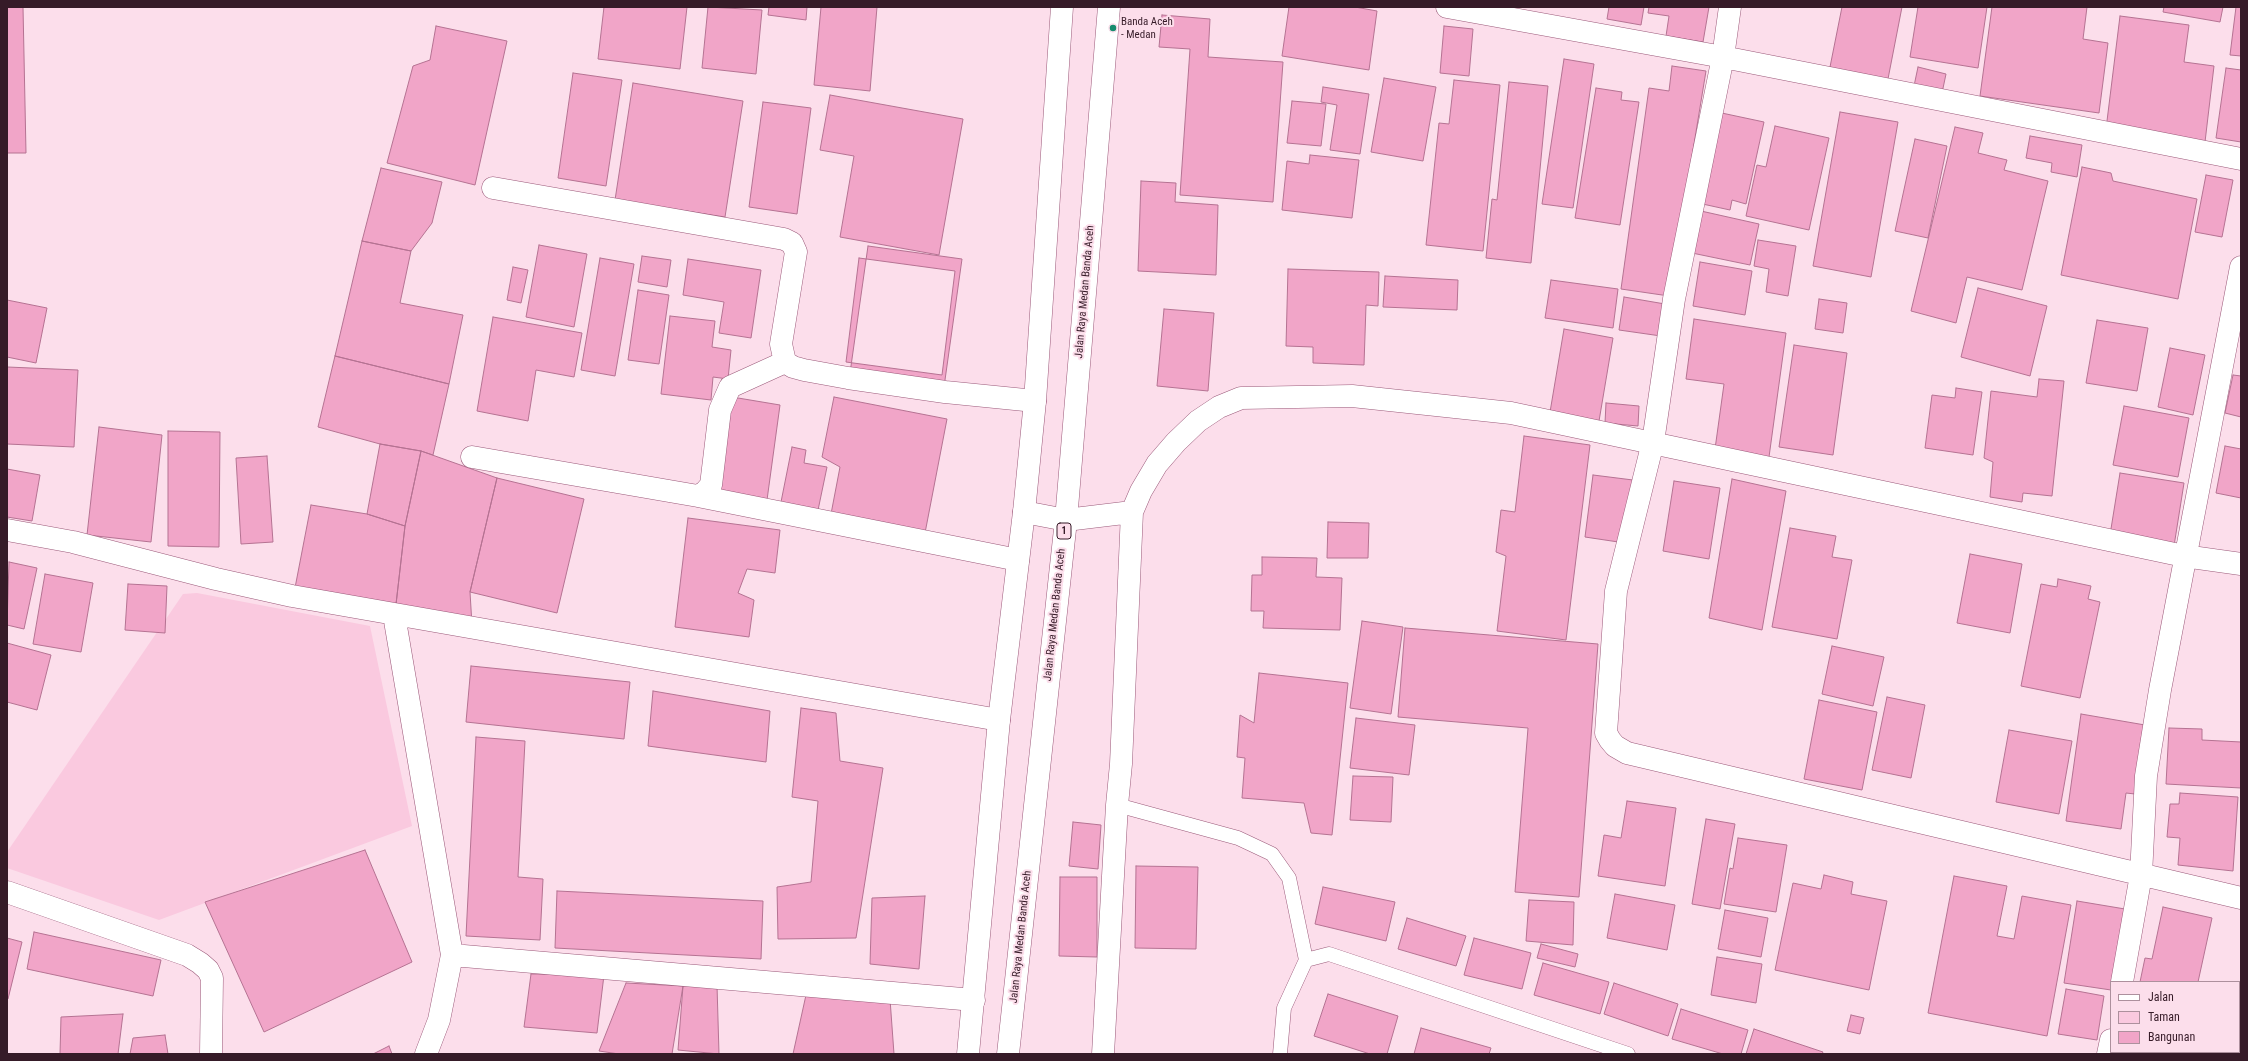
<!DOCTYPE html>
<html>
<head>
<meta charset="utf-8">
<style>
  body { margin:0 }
  #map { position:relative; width:2248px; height:1061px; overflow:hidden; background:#fcdeeb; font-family:"Roboto Condensed",sans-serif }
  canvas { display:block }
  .frame { position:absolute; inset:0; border:8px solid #361b28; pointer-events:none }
  .legend { position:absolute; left:2110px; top:981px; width:130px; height:72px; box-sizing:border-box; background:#fcdeeb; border:1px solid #ad909d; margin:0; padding:5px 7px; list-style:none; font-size:12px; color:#361b28 }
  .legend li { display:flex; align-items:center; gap:8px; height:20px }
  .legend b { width:20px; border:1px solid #ad909d }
</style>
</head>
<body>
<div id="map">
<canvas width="2248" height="1061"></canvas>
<div class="frame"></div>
<ul class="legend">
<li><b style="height:5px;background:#fff"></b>Jalan</li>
<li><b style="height:11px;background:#fac9df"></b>Taman</li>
<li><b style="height:11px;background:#f1a5c8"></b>Bangunan</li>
</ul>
</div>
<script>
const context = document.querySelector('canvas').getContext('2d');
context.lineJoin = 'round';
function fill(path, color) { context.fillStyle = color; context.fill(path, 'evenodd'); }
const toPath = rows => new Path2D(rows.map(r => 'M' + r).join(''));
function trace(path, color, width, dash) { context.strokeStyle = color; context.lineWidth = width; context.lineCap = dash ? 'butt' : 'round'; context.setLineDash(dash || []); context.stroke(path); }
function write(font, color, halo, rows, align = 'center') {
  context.font = font + ' "Roboto Condensed",sans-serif'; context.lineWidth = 4; context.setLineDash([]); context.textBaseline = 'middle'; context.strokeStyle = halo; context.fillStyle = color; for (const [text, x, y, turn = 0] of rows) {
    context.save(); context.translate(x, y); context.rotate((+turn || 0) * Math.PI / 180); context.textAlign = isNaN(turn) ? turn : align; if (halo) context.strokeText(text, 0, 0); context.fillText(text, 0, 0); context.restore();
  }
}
const green = toPath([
  [197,593,370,626,412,826,159,920,7,868,7,852,183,594]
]);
const building = toPath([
  [7,7,23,7,26,153,7,153,7,7],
  [604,7,687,7,680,69,598,59,604,7],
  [708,7,762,10,756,74,702,68,708,7],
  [769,7,807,7,806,20,768,15,769,7],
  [821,7,877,7,870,91,814,85,821,7],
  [1289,7,1355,7,1377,11,1369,70,1282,56,1289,7],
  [1609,7,1644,7,1641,25,1607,19,1609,7],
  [1649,7,1709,7,1703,42,1666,36,1669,16,1648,13,1649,7],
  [1842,7,1902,7,1887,84,1829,72,1842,7],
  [1918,7,1987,7,1978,68,1910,57,1918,7],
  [1992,7,2087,7,2083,39,2108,43,2099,113,1980,96,1992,7],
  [2164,7,2223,7,2220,22,2163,12,2164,7],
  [2236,7,2241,7,2241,56,2230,55,2236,7],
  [1162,15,1210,19,1208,57,1283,62,1273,202,1180,195,1190,49,1159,47,1162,15],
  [2120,16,2189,25,2184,62,2214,66,2205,142,2106,129,2120,16],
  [436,26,507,41,475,185,387,163,413,66,430,60,436,26],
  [1444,26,1473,29,1469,76,1440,73,1444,26],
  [1564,59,1594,64,1573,208,1542,204,1564,59],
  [1672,66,1706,71,1669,296,1621,289,1649,88,1669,91,1672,66],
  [1918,67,1946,74,1942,93,1914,86,1918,67],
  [2226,68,2241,70,2241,142,2216,138,2226,68],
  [573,73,622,80,606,186,558,178,573,73],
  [1384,78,1436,87,1423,161,1371,152,1384,78],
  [1454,80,1500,85,1483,251,1426,245,1439,123,1449,124,1454,80],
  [1509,82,1548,86,1531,263,1486,258,1492,199,1497,200,1509,82],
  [633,83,743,101,725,217,615,200,633,83],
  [1323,87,1369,94,1360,154,1330,150,1337,105,1321,102,1323,87],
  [1596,88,1622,92,1621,100,1639,102,1620,225,1575,218,1596,88],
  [830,95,963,119,939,255,840,237,854,156,820,150,830,95],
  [1292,101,1326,104,1321,146,1287,143,1292,101],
  [763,102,811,108,797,214,749,207,763,102],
  [1717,112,1764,122,1746,204,1732,200,1730,210,1698,203,1717,112],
  [1840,112,1898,122,1871,277,1813,266,1840,112],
  [1775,126,1829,138,1809,230,1746,216,1757,165,1766,167,1775,126],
  [1955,127,1983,133,1978,153,2007,160,2004,170,2048,181,2022,290,1967,277,1956,323,1911,311,1955,127],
  [2030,136,2082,145,2077,177,2051,172,2052,163,2026,158,2030,136],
  [1915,139,1947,146,1928,238,1895,231,1915,139],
  [1310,155,1359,160,1352,218,1282,210,1287,161,1309,164,1310,155],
  [2082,167,2111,173,2113,181,2197,199,2178,299,2061,275,2082,167],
  [381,168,442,182,432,223,411,251,362,241,381,168],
  [2206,175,2233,180,2222,237,2195,232,2206,175],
  [1141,181,1176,183,1175,202,1218,205,1216,275,1138,271,1141,181],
  [1701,211,1759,224,1750,265,1692,253,1701,211],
  [1758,240,1796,246,1788,296,1766,292,1769,269,1754,266,1758,240],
  [362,241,411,251,400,303,463,315,449,384,335,356,362,241],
  [539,245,587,254,574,327,526,317,539,245],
  [868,246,962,259,944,387,850,373,868,246],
  [642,256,671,260,667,287,638,282,642,256],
  [600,258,634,264,615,376,581,370,600,258],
  [859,258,955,271,942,375,846,362,859,258],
  [688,259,761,270,751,338,719,333,724,302,683,295,688,259],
  [1700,262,1752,271,1745,315,1693,306,1700,262],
  [513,267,528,270,521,303,507,300,513,267],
  [1288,269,1379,272,1378,306,1366,305,1364,365,1313,363,1313,347,1286,346,1288,269],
  [1385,276,1458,280,1457,310,1383,307,1385,276],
  [1551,280,1618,289,1613,328,1545,318,1551,280],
  [1978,288,2047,306,2030,376,1961,357,1978,288],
  [638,290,669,295,659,364,628,360,638,290],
  [1624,297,1665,304,1661,336,1619,330,1624,297],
  [1819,299,1847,303,1843,333,1815,329,1819,299],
  [7,300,47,308,36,363,7,357,7,300],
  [1164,309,1214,313,1208,391,1157,386,1164,309],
  [670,316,715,321,712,347,731,350,728,379,713,377,711,400,661,394,670,316],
  [493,317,582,333,574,377,536,370,528,421,477,411,493,317],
  [1694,319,1786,333,1769,457,1715,449,1724,384,1686,379,1694,319],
  [2097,320,2148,328,2137,391,2086,383,2097,320],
  [1564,329,1613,338,1598,427,1549,418,1564,329],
  [1794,345,1847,353,1833,455,1779,447,1794,345],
  [2170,348,2205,355,2193,415,2158,407,2170,348],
  [335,356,449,384,433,455,421,451,380,444,318,427,335,356],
  [7,367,78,370,74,447,7,444,7,367],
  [2233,375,2241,376,2241,417,2225,413,2233,375],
  [2039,379,2064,381,2052,496,2023,493,2022,502,1990,497,1993,462,1984,458,1991,391,2037,397,2039,379],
  [1956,388,1982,392,1973,455,1925,448,1932,395,1955,398,1956,388],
  [732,397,780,405,767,500,719,493,732,397],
  [834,397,947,419,925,533,831,514,840,467,822,457,834,397],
  [1606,403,1639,406,1638,426,1605,423,1606,403],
  [2124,406,2189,418,2178,477,2113,465,2124,406],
  [99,427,162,435,151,542,87,535,99,427],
  [168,431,220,432,219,547,168,546,168,431],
  [1524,436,1590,445,1566,640,1497,631,1506,556,1496,552,1501,510,1515,512,1524,436],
  [380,444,421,451,405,526,367,514,380,444],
  [2225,446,2241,449,2241,498,2216,493,2225,446],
  [792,447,806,450,804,463,827,467,817,515,780,507,792,447],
  [421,451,497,478,470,592,472,625,395,613,405,526,421,451],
  [267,456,273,542,241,544,236,458,267,456],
  [7,469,40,475,32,521,7,517,7,469],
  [2120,473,2184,483,2174,546,2110,535,2120,473],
  [1593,475,1633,480,1625,543,1585,537,1593,475],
  [497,478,584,499,557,613,470,592,497,478],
  [1732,479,1786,491,1762,630,1709,618,1732,479],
  [1674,481,1720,488,1709,559,1663,551,1674,481],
  [311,505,367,514,405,526,395,613,294,593,311,505],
  [688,518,780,530,775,573,747,569,738,593,754,600,749,637,675,627,688,518],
  [1328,522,1369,523,1368,558,1327,558,1328,522],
  [1790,528,1836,536,1832,557,1852,560,1837,639,1772,627,1790,528],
  [1970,554,2022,564,2010,633,1957,623,1970,554],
  [1262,557,1317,558,1316,577,1342,578,1340,630,1263,628,1264,611,1251,611,1252,575,1262,575,1262,557],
  [9,562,37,568,24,629,7,625,9,562],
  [45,574,93,583,81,652,33,644,45,574],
  [2058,579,2091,586,2088,599,2100,602,2080,698,2021,686,2041,584,2057,587,2058,579],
  [128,584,167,586,165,633,125,630,128,584],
  [1362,621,1403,627,1391,714,1350,708,1362,621],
  [1405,628,1598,644,1579,897,1515,892,1528,728,1398,717,1405,628],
  [7,643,51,655,37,710,7,702,7,643],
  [1832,646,1884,657,1873,706,1822,694,1832,646],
  [471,666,630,682,624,739,466,722,471,666],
  [1259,673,1348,683,1332,835,1311,833,1304,803,1242,798,1245,758,1237,757,1240,715,1254,723,1259,673],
  [653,691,770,711,766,762,648,746,653,691],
  [1887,697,1925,705,1911,778,1872,770,1887,697],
  [1819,700,1877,712,1862,790,1804,779,1819,700],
  [801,708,836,713,840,761,883,768,856,938,778,939,777,887,811,882,818,801,792,797,801,708],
  [2081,714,2145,725,2135,794,2126,793,2121,829,2066,821,2081,714],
  [1356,718,1415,725,1409,775,1350,768,1356,718],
  [2169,728,2202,729,2202,740,2241,742,2241,788,2166,784,2169,728],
  [2009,730,2072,741,2059,814,1996,802,2009,730],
  [476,737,525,741,518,877,543,879,540,940,466,936,476,737],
  [1353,776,1393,777,1391,822,1350,820,1353,776],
  [2180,793,2238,797,2233,871,2178,865,2180,838,2167,837,2170,804,2179,804,2180,793],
  [1627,801,1676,808,1665,886,1598,876,1604,835,1621,838,1627,801],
  [1706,819,1735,824,1720,909,1692,904,1706,819],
  [1073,822,1101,825,1098,869,1069,866,1073,822],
  [1738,838,1787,845,1776,912,1724,904,1730,868,1733,869,1738,838],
  [365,850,412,962,264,1032,205,902,365,850],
  [1136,866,1198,867,1196,949,1135,948,1136,866],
  [1824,875,1853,882,1851,894,1887,901,1869,990,1775,970,1793,883,1821,889,1824,875],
  [1954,876,2007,886,1997,936,2014,939,2022,896,2071,905,2047,1036,1928,1013,1954,876],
  [1060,877,1097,877,1097,957,1059,956,1060,877],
  [1323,887,1395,902,1386,941,1315,924,1323,887],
  [557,891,763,901,761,959,555,948,557,891],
  [1615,894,1675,905,1667,950,1607,938,1615,894],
  [925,896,919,969,870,964,872,898,925,896],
  [1529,900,1574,902,1573,945,1526,941,1529,900],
  [2077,901,2125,909,2111,990,2064,983,2077,901],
  [2163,907,2212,918,2198,982,2140,982,2145,958,2152,959,2163,907],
  [1725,910,1768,918,1761,957,1718,949,1725,910],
  [1407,918,1466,936,1456,966,1398,949,1407,918],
  [34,932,161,960,153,996,27,969,34,932],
  [7,938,22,942,8,999,7,999,7,938],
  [1474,938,1531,953,1522,989,1464,975,1474,938],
  [1541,944,1578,954,1575,967,1537,958,1541,944],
  [1717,957,1762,964,1756,1003,1711,995,1717,957],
  [1543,963,1609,982,1600,1014,1534,995,1543,963],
  [531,974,604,975,597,1033,524,1027,531,974],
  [626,983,683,986,672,1054,619,1054,599,1051,626,983],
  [1614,983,1678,1004,1668,1036,1604,1014,1614,983],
  [717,985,719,1054,678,1050,683,986,717,985],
  [2066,989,2104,996,2097,1040,2058,1034,2066,989],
  [1328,994,1398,1016,1387,1054,1370,1054,1314,1036,1328,994],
  [806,995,890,999,894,1054,793,1054,806,995],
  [1681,1009,1748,1030,1741,1054,1723,1054,1672,1039,1681,1009],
  [123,1014,118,1054,60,1054,61,1017,123,1014],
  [1851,1015,1864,1018,1860,1034,1847,1031,1851,1015],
  [1421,1028,1491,1048,1489,1054,1414,1054,1421,1028],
  [1754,1029,1823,1052,1822,1054,1746,1054,1754,1029],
  [165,1035,168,1054,130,1054,133,1038,165,1035],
  [389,1046,392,1054,373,1054,389,1046],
  [2133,1052,2182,1052,2182,1054,2133,1054,2133,1052]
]);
const lane = toPath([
  [1117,805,1238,838,1272,854,1289,878,1306,960,1284,1008,1280,1054],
  [1306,960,1329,954,1628,1054]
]);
const street = toPath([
  [1447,7,1723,57,2241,159],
  [1730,7,1723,57,1674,299,1653,442,1616,591,1606,733,1610,740,1615,746,1627,753,2241,898],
  [493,188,784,239,792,243,796,252,781,344,785,362,793,367,804,370,848,378,945,392,1035,401],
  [472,457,698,496,705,492,711,485,720,410,730,387,785,362],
  [698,496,1018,560],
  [1024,512,1066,520,1132,512,1141,491,1157,464,1176,442,1198,421,1219,407,1241,398,1352,396,1511,413,2184,556,2241,564],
  [7,530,73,542,216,579,292,596,999,720],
  [394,615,452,955,974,1000],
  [7,892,187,955,200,963,208,970,212,978,211,1054],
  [2122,982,2141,875,2146,776,2160,690,2241,267],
  [426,1054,439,1020,452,955],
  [1103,1054,1117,805,1121,764,1132,512],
  [2108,1054,2111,1040]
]);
const highway = toPath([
  [968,1054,999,720,1024,512,1035,401,1062,7],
  [1008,1054,1066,520,1109,7]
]);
const markers = [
  [1113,28,4,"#168c6e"]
];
const shields = [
  [1064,531,14]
];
const shieldNames = [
  ["1",1064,531]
];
const poiNames = [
  ["Banda Aceh",1121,22],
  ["- Medan",1121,35]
];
const streetNames = [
  ["Jalan Raya Medan Banda Aceh",1085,292,-85],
  ["Jalan Raya Medan Banda Aceh",1055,615,-84],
  ["Jalan Raya Medan Banda Aceh",1021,937,-84]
];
fill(green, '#fac9df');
fill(building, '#f1a5c8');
trace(building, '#b57292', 1);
trace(lane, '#9b5a7a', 15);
trace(street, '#9b5a7a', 23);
trace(highway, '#9b5a7a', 23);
trace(lane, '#fff', 14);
trace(street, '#fff', 22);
trace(highway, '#fff', 22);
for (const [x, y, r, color] of markers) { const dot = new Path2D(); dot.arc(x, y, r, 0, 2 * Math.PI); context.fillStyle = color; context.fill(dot); trace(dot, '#fcdeeb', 1.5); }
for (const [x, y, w] of shields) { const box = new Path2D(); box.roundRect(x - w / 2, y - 8, w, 16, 3); context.fillStyle = '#fcdeeb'; context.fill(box); trace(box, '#361b28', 1); }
write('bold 10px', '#361b28', null, shieldNames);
write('11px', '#361b28', '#fcdeeb', poiNames, 'left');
write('11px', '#361b28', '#fcdeeb', streetNames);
</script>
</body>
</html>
